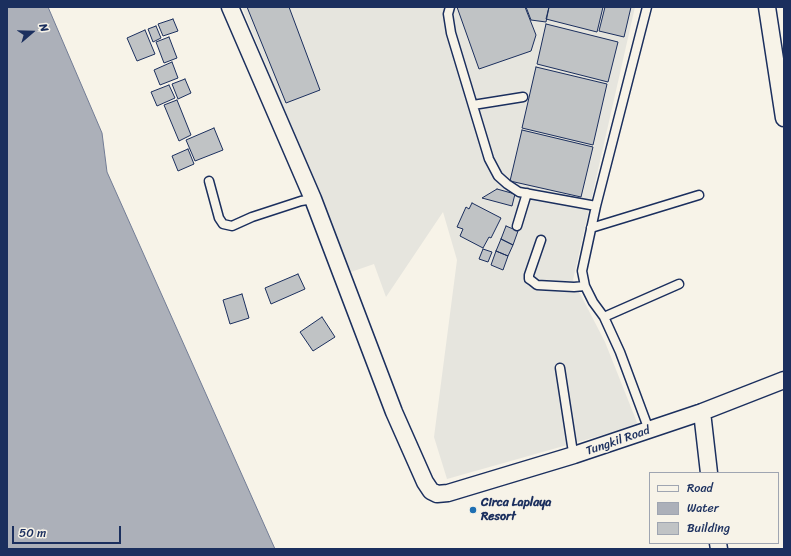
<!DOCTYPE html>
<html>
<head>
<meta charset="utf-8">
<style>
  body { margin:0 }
  #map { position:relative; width:791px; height:556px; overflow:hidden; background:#f7f3e8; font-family:Sriracha,sans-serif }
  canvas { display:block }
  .frame { position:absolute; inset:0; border:8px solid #1b2f5e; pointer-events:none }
  .legend { position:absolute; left:649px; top:472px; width:130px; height:72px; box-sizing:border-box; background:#f7f3e8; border:1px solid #9fa5b1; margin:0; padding:5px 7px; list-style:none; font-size:12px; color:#1b2f5e }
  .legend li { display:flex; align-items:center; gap:8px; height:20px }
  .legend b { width:20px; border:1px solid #9fa5b1 }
  .north { position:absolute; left:12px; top:12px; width:40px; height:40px; -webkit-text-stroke:3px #f7f3e8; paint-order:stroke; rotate:70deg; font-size:11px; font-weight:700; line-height:16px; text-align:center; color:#1b2f5e }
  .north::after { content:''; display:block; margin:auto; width:14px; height:18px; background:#1b2f5e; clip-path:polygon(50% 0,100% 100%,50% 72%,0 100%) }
  .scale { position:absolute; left:12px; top:526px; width:109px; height:18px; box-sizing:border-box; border:2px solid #1b2f5e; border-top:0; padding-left:5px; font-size:12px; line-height:14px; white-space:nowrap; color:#1b2f5e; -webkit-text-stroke:3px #f7f3e8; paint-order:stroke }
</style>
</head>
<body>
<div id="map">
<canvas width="791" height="556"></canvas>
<div class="frame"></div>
<ul class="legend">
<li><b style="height:5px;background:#f7f3e8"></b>Road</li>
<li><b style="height:11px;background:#acb0b9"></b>Water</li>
<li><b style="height:11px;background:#c0c3c5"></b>Building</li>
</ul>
<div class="north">N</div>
<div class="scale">50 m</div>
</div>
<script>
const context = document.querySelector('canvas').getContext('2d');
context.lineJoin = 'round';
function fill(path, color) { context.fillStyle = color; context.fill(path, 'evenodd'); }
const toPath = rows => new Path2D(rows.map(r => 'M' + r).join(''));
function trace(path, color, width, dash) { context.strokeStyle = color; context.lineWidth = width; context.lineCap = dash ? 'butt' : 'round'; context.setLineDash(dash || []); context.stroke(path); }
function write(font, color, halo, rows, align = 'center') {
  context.font = font + ' Sriracha,sans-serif'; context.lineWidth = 3; context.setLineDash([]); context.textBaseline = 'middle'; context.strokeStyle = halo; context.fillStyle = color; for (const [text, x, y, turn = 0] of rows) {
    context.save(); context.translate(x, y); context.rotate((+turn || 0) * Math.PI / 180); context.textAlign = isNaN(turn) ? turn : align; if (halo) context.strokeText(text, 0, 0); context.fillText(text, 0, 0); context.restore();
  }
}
const built = toPath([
  [242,7,635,7,573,280,605,342,638,425,447,479,434,437,457,260,443,212,386,297,374,264,351,272]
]);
const water = toPath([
  [7,7,48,7,102,133,107,172,275,549,7,549,7,7]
]);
const building = toPath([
  [247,7,289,7,320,90,286,103,247,7],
  [457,7,525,7,536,35,531,51,479,69,457,7],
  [526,7,549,7,546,22,531,20,526,7],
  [549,7,603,7,597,32,546,19,549,7],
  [605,7,631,7,624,37,599,31,605,7],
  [173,19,178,31,163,36,158,24,173,19],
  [546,24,618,42,608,82,537,64,546,24],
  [156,26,161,38,153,42,148,29,156,26],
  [145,30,155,54,137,61,127,38,145,30],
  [169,37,177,58,164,63,156,42,169,37],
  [172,62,178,78,160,85,154,70,172,62],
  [536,67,607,84,593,145,522,128,536,67],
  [185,79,191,93,178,99,172,84,185,79],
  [169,85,175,98,157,106,151,92,169,85],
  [177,100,191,135,179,141,164,105,177,100],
  [214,128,223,150,195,161,186,140,214,128],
  [522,130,593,147,581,197,510,181,522,130],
  [188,149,194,164,178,171,172,156,188,149],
  [497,189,515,194,512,206,482,198,497,189],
  [472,203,501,218,491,238,489,237,483,248,460,236,463,229,457,227,466,207,469,209,472,203],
  [506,226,518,231,513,245,501,239,506,226],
  [501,239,513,245,508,256,496,251,501,239],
  [483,249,492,252,488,262,479,259,483,249],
  [496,251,508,256,503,270,491,265,496,251],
  [298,274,305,289,271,304,265,288,298,274],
  [242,294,249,318,230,324,223,300,242,294],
  [322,317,335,337,313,351,300,332,322,317]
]);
const lane = toPath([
  [450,7,448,14,451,33,489,159,498,176,507,184,519,192,596,206],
  [647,7,596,206,582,271,585,286,593,302,604,317,620,352,649,430],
  [473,105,523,97],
  [209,181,219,218,223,224,232,226,252,217,301,201,313,199],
  [517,226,527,193],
  [591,228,699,195],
  [541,240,529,275,529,279,532,281,537,285,574,287,585,286],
  [604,317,679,284],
  [560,368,572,446,574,455]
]);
const street = toPath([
  [230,7,313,199,394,412,425,482,431,491,437,494,448,493,574,455,702,412,784,380],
  [767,7,784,118],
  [702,412,709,473],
  [718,543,719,549]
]);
const markers = [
  [473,510,4,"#1f6fb2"]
];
const streetNames = [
  ["Tungkil Road",618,441,-19]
];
const poiNames = [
  ["Circa Laplaya",481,503],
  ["Resort",481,517]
];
fill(built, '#e6e5de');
fill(water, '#acb0b9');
trace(water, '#727c95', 1);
fill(building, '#c0c3c5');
trace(building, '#1b2f5e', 1);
trace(lane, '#1b2f5e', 11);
trace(street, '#1b2f5e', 19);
trace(lane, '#f7f3e8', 8);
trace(street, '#f7f3e8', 16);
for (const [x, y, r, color] of markers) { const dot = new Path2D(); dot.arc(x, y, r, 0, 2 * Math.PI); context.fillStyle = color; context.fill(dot); trace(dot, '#f7f3e8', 1.5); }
write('12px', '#1b2f5e', '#f7f3e8', streetNames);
write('bold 12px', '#1b2f5e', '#f7f3e8', poiNames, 'left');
</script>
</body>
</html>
